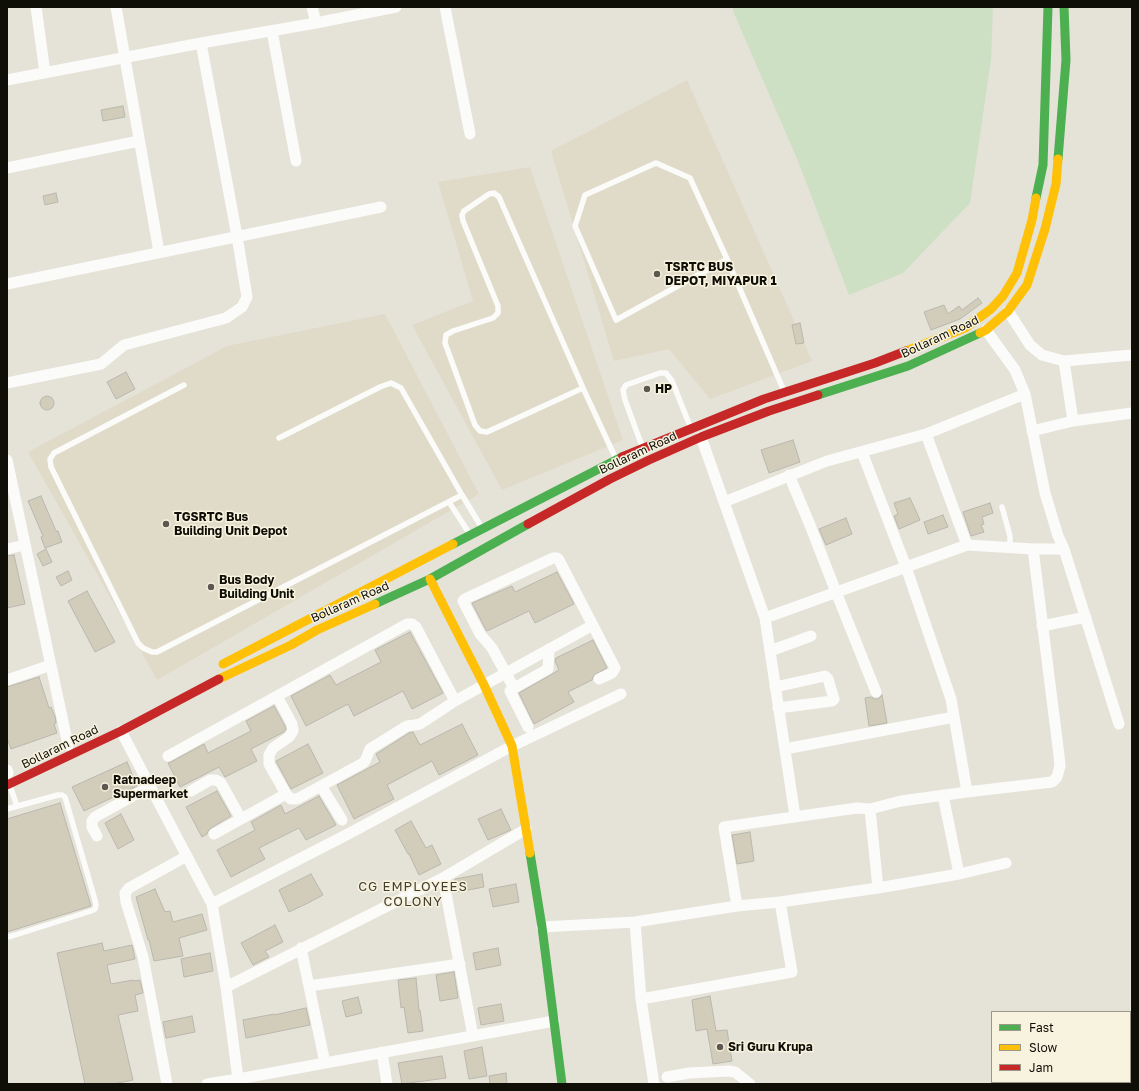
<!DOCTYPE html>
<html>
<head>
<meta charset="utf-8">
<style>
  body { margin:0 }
  #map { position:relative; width:1139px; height:1091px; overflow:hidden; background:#e5e2d8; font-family:"Golos Text",sans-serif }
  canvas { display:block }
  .frame { position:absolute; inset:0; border:8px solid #0f0e07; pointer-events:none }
  .legend { position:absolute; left:991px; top:1011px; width:140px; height:72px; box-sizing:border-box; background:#f8f3df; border:1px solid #9b9789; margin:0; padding:5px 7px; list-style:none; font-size:12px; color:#0f0e07 }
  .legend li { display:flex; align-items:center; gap:8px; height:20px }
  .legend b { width:20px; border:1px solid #9b9789 }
</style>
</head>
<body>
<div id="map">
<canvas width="1139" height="1091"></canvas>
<div class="frame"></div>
<ul class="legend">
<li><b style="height:5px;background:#4caf50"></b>Fast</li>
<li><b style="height:5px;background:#ffc107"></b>Slow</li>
<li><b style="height:5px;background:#c62828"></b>Jam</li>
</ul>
</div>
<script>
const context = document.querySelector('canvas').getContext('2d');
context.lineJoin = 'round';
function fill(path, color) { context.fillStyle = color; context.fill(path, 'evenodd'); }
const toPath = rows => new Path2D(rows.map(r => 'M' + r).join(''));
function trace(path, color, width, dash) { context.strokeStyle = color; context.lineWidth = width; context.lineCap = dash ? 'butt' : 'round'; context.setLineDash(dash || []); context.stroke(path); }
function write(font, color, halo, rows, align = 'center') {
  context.font = font + ' "Golos Text",sans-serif'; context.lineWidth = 3; context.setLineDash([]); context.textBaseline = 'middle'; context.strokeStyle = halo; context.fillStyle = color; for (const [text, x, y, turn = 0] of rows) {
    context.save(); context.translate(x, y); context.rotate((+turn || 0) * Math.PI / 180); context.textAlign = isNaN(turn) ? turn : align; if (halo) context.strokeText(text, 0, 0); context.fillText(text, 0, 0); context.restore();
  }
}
const built = toPath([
  [687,80,812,361,710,399,669,349,614,361,551,151],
  [530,167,623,440,502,490,412,325,473,301,438,182],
  [385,314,479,494,157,680,28,452,227,346]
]);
const green = toPath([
  [733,7,993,7,991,60,970,203,903,273,849,295,798,161,733,11]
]);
const building = toPath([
  [123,106,125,117,103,121,101,110,123,106],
  [56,193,58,202,45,205,43,196,56,193],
  [978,298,982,303,960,319,931,330,924,312,944,305,948,314,959,306,962,310,978,298],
  [800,323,804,343,796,344,792,325,800,323],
  [126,372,135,389,116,399,107,382,126,372],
  '40 403a7 7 0 1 1 14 0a7 7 0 1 1-14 0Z',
  [793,440,800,462,769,473,761,450,793,440],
  [41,496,56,531,58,531,62,542,45,548,41,537,43,536,28,501,41,496],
  [910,498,920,520,899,529,894,516,898,514,894,503,910,498],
  [990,503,993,513,982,517,984,524,981,525,984,532,971,536,963,512,990,503],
  [943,515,948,527,928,534,924,522,943,515],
  [846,518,852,534,826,545,819,529,846,518],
  [46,549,52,562,43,566,37,554,46,549],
  [14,555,25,604,7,608,7,556,14,555],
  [68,571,72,580,61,586,56,577,68,571],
  [557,572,574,604,535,623,529,611,487,631,486,630,472,603,512,586,515,592,557,572],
  [87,591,115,642,95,652,68,601,87,591],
  [410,632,443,693,412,709,403,691,354,716,348,704,306,726,291,696,330,675,336,685,381,662,375,650,410,632],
  [593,640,607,668,594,675,592,680,568,692,574,702,534,724,519,693,559,670,555,661,556,658,593,640],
  [39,677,49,708,51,707,55,716,56,723,54,724,57,733,11,749,7,738,7,687,39,677],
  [882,695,887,723,869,726,865,698,871,697,875,699,878,699,882,695],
  [274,706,285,726,286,729,284,732,251,749,257,761,225,777,219,767,180,787,168,763,171,762,204,744,208,753,251,731,246,721,274,706],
  [462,724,478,755,439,775,432,761,387,785,394,799,354,819,337,785,380,762,376,754,409,733,413,732,420,745,462,724],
  [308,744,323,773,291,789,276,761,308,744],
  [127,762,137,786,84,811,72,787,127,762],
  [217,791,231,816,211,828,208,831,207,834,202,837,186,807,217,791],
  [319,796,336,825,306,840,299,828,259,848,265,859,231,877,217,850,255,830,251,822,281,805,285,814,319,796],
  [60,803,91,906,7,932,7,819,60,803],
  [501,809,511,830,488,840,478,819,501,809],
  [121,814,134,840,118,849,105,823,121,814],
  [411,821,426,848,432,845,441,864,419,875,409,854,408,854,395,830,411,821],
  [750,832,754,861,737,864,732,835,750,832],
  [311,874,323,895,308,903,289,912,279,890,311,874],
  [482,874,484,887,457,892,455,879,482,874],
  [516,884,519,902,493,907,489,889,516,884],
  [155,889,165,912,170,911,173,922,202,914,207,930,179,938,183,956,154,961,149,940,148,940,136,897,155,889],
  [275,925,283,942,265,951,269,957,253,965,241,943,275,925],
  [102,943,104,951,132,945,133,949,135,959,107,965,111,984,133,980,133,981,140,980,143,993,135,995,138,1011,118,1015,133,1080,113,1084,85,1084,57,953,102,943],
  [498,948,501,965,476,970,473,953,498,948],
  [210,953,213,971,184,977,181,959,210,953],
  [454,972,458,998,440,1001,436,975,454,972],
  [416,978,419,1010,420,1010,423,1031,408,1033,404,1007,401,1008,398,980,416,978],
  [710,996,716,1031,727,1030,732,1061,713,1064,707,1029,696,1031,692,1000,710,996],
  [358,997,362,1013,346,1017,342,1001,358,997],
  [501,1004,504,1021,481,1025,478,1008,501,1004],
  [306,1008,310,1025,246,1038,243,1020,274,1014,274,1015,306,1008],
  [192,1016,195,1032,166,1038,163,1022,192,1016],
  [482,1047,487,1076,469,1079,464,1051,482,1047],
  [442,1056,446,1078,402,1084,398,1063,442,1056],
  [506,1073,507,1084,490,1084,489,1076,506,1073]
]);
const lane = toPath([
  [727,259,616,320,575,226,585,195,656,163,690,178,727,259,784,391],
  [184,385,54,453,50,459,51,467,138,643,143,648,152,652,157,652,462,495],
  [583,388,487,432,480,431,475,425,445,343,446,335,453,331,493,318,498,313,498,306,463,221,462,215,464,211,489,194,494,193,499,197,583,388,615,457],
  [279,438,380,387,391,383,401,388,462,495,482,528],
  [642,446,625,400,623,390,626,385,660,373,666,373,672,381,690,426],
  [449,502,469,533],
  [1002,507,1010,536,1010,547],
  [10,786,17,806],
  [7,809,58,795,62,795,65,797,95,900,96,905,95,909,91,911,12,936,7,937]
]);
const street = toPath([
  [36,7,45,73],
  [116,7,159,252],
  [312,7,316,23],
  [445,7,470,134],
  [272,31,296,161],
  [7,80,201,43,316,23,396,7],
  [7,168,139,141],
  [7,284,381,207],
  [1008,311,1030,345,1042,355,1064,361,1073,421],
  [986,330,1015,370,1025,394,1045,493,1058,536,1064,549,1119,724],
  [1064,361,1132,355],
  [7,383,101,364,124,345,226,318,242,307,247,297,237,236,201,43],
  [1032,431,1073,421,1132,413],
  [926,434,1025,394],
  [701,437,724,502],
  [862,452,906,567,951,699,967,792],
  [7,460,68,745],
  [789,475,810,525,836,592,876,692],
  [7,549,25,545],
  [765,618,967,545,1033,549,1064,549],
  [1042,626,1086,617],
  [770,651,811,636],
  [7,680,51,665],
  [775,687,825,676,828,679,834,699,832,701,778,708],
  [514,688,492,648,480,634,463,601,465,599,553,558,557,558,559,560,615,668,612,673,599,679],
  [528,727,510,691,514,688,548,669,549,649],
  [121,731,212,904,226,987,238,1079],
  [785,749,954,717],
  [168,756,277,696],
  [7,770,8,773],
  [321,786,363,763,365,761,370,749,407,726,415,725,420,724,455,701,593,625],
  [191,791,210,780,216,780,221,783,241,819],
  [943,795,959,874],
  [870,809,878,888],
  [795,816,765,618,724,502,827,461,926,434,967,545],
  [342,820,321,786,297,799,291,799,286,794,269,764,269,755,273,748,289,737,293,731,292,724,277,696,407,624,412,624,416,627,455,701],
  [214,834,286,794],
  [97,836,92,827,92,821,95,817,151,786],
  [443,878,473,1036],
  [212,904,350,833,512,746,621,694],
  [737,906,724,827,857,808,870,809,901,801,967,792,1052,782,1057,777,1060,766,1059,755,1033,549],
  [635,922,641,999,654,1084],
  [542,927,635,922,737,906,780,902,878,888,959,874,1006,863],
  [301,948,325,1063],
  [309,986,460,964],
  [226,987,443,878,526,829],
  [641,999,792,972,780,902],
  [382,1052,387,1084],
  [667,1077,689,1073,729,1071,735,1072,750,1084],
  [167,1084,143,957,126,902,125,893,129,888,187,856],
  [207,1084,238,1079,554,1021]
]);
const fast = toPath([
  [1058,159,1066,60,1064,7],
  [1036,198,1043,165,1048,7],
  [818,395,908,366,980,333],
  [453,544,622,457],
  [375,604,430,579,528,524],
  [530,853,542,927,562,1084]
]);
const slow = toPath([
  [980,333,986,330,1008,311,1027,285,1045,229,1056,184,1058,159],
  [906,351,965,328,991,309,1003,296,1017,273,1032,220,1036,198],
  [430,579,484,685,512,746,530,853],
  [223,664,453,544],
  [219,679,291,645,317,630,375,604]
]);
const jam = toPath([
  [622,457,764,399,875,363,906,351],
  [528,524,610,479,649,460,701,437,769,411,818,395],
  [7,785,121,731,219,679]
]);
const markers = [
  [657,274,4,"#5a5850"],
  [647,389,4,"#5a5850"],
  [166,524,4,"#5a5850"],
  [211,587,4,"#5a5850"],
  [105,787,4,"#5a5850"],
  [720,1047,4,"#5a5850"]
];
const poiNames = [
  ["TSRTC BUS",665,267],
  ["DEPOT, MIYAPUR 1",665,281],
  ["HP",655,389],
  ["TGSRTC Bus",174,517],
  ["Building Unit Depot",174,531],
  ["Bus Body",219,580],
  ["Building Unit",219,594],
  ["Ratnadeep",113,780],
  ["Supermarket",113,794],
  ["Sri Guru Krupa",728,1047]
];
const streetNames = [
  ["Bollaram Road",940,337,-25],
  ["Bollaram Road",638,453,-25],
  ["Bollaram Road",350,602,-24],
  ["Bollaram Road",60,747,-26]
];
const neighbourhoodNames = [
  ["CG EMPLOYEES",413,887],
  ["COLONY",413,902]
];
fill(built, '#e0dbc8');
fill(green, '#cde0c4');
fill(building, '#d2cdbb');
trace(building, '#b9b7ae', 1);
trace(lane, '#fbfbf9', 5.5);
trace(street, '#fbfbf9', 11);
trace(fast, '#4caf50', 9);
trace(slow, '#ffc107', 9);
trace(jam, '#c62828', 9);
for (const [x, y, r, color] of markers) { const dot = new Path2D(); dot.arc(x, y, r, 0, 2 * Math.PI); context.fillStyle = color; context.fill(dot); trace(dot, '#f8f3df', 1.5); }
write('bold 12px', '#0f0e07', '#f8f3df', poiNames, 'left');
write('12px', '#0f0e07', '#f8f3df', streetNames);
context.letterSpacing = '1px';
write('13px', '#433f2f', '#f8f3df', neighbourhoodNames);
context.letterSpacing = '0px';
</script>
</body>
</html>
